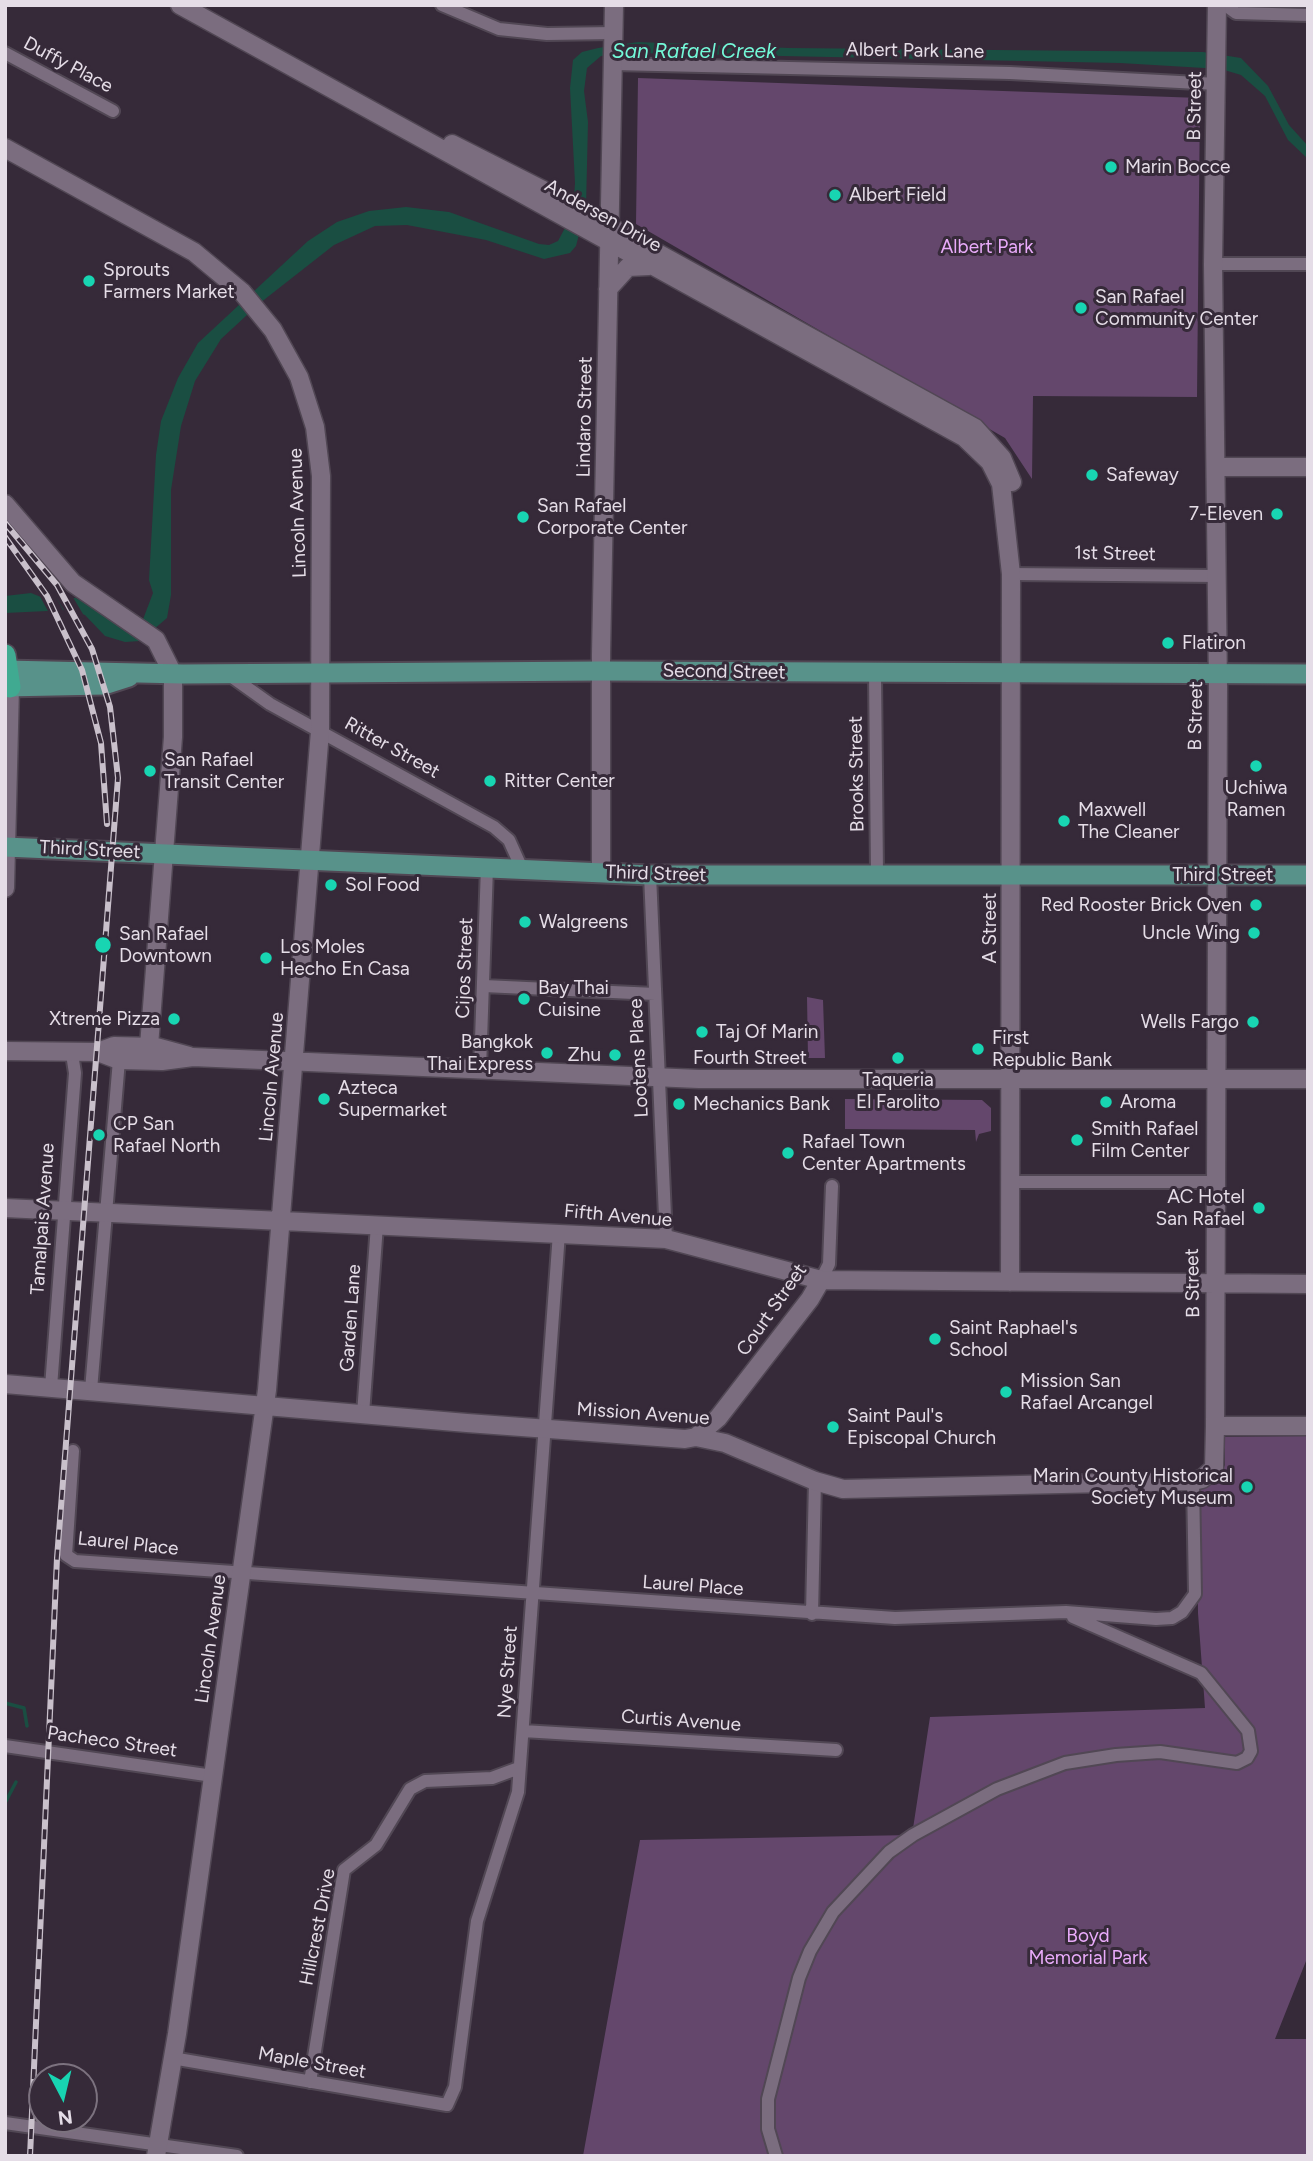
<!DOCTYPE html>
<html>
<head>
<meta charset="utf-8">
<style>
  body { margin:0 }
  #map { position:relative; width:1313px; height:2161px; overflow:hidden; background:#362a39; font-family:Figtree,sans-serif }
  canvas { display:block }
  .frame { position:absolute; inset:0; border:7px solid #e5dde7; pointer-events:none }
  .north { position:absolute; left:28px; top:2063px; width:70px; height:70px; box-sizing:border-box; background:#362a39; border:2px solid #7c727f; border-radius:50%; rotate:173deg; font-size:19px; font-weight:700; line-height:28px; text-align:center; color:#e5dde7 }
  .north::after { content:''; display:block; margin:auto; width:24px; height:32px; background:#18d5b2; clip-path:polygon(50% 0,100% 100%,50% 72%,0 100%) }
</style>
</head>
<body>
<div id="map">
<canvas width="1313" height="2161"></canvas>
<div class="frame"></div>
<div class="north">N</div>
</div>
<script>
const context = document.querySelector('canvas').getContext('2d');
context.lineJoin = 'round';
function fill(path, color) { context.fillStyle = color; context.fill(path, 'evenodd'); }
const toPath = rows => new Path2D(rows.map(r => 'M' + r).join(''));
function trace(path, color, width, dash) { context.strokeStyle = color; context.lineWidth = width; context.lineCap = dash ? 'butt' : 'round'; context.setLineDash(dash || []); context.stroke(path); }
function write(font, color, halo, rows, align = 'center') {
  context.font = font + ' Figtree,sans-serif'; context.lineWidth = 6; context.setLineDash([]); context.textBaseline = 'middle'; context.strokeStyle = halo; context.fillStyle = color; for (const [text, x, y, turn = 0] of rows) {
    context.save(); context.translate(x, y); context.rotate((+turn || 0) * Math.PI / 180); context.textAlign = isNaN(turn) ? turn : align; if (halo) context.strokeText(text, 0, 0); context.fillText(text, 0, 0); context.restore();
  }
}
const green = toPath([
  [638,78,1200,98,1197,397,1033,396,1032,479,1005,438,636,224],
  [807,997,823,1000,825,1058,808,1058],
  [845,1099,982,1100,991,1108,991,1131,979,1134,976,1142,975,1130,845,1129],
  [1308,1436,1308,1956,1275,2039,1308,2039,1308,2156,583,2156,640,1840,912,1835,930,1717,1205,1708,1198,1613,1197,1488,1211,1485,1219,1477,1225,1465,1225,1437]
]);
const water = toPath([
  [638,42,789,48,1203,52,1241,58,1268,86,1289,125,1308,146,1308,159,1288,140,1265,96,1241,75,1221,69,1120,63,637,53,601,56,587,68,584,91,588,122,586,207,576,246,570,253,544,259,486,240,407,225,375,226,334,245,260,303,221,339,195,381,181,426,171,490,171,595,167,618,140,641,125,642,105,636,85,615,68,610,5,613,5,596,31,593,41,597,76,598,105,615,142,622,153,593,149,580,156,455,161,421,178,378,198,343,308,241,337,222,369,211,406,207,449,212,539,244,549,245,558,241,573,213,575,183,570,88,573,60,582,52,598,48]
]);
const pier = toPath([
  [37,591,71,594,86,619,66,614,56,597,65,614,49,613]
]);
const stream = toPath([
  [5,1703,24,1708,27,1726],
  [5,1803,16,1782]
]);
const street = toPath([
  [442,5,499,29,547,34,614,33],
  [1225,5,1236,13,1308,15],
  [5,53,113,111],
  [613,64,1010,73,1217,84],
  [1213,264,1308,264],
  [1011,574,1217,576],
  [875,673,877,874],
  [228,674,270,704,494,827,509,840,522,869],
  [650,875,666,1239],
  [484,986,655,994],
  [480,1069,487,867],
  [1011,1182,1213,1182],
  [821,1280,829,1264,832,1186],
  [51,1387,75,1073,72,1054],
  [91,1390,119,1060],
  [363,1414,377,1225],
  [73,1451,66,1555,75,1561,895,1618,1066,1612,1156,1619,1172,1618,1182,1612,1195,1594,1193,1481],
  [812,1614,815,1481],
  [523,1731,836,1750],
  [5,1746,213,1776],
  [172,2058,447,2105,455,2087,477,1921,518,1792,559,1233],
  [310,2082,344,1870,376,1845,410,1789,425,1781,492,1778,519,1768],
  [5,2123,237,2156],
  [776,2156,768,2129,768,2099,799,1978,810,1951,833,1912,889,1852,913,1835,997,1789,1065,1763,1116,1755,1160,1752,1237,1763,1247,1758,1251,1751,1248,1731,1201,1673,1073,1617]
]);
const secondary = toPath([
  [180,5,964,437,990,462,1001,484,1011,574,1010,1282],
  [452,144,541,189,975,428,1002,458,1012,482],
  [5,148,194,252,242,292,273,330,299,377,315,427,321,476,320,731,267,1390,177,2034,156,2156],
  [608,289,628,267,649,266],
  [1216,467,1308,467],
  [5,504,73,583,156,640,173,674,173,737,149,1046],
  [601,871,601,654,614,5],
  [5,888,10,687],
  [5,1051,98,1052,119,1060,162,1061,193,1057,699,1079,1308,1079],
  [98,1052,114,1046,156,1047,189,1056],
  [5,1208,666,1239,821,1280,1308,1284],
  [5,1384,467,1423,685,1439,696,1437,725,1443,815,1481,843,1489,1193,1481,1202,1479,1214,1468,1215,1426,1308,1426],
  [1215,1426,1218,687,1213,264,1217,5],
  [696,1437,718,1418,810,1299,821,1280]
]);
const primary = toPath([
  [5,670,183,674,601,671,1308,674],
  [5,687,104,685,129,677],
  [5,847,650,875,1308,875]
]);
const highway = toPath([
  [5,655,10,687]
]);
const rail = toPath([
  [5,523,57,585,92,649,110,707,118,778,57,1558,30,2156],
  [5,537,47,596,82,670,101,743,107,824]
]);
const markers = [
  [1111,167,7,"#18d5b2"],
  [835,195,7,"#18d5b2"],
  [89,281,7,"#18d5b2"],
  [1081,308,7,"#18d5b2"],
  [1092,475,7,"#18d5b2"],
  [1277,514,7,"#18d5b2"],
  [523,517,7,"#18d5b2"],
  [1168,643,7,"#18d5b2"],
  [1256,766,7,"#18d5b2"],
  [150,771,7,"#18d5b2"],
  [490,781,7,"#18d5b2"],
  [1064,821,7,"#18d5b2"],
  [331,885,7,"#18d5b2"],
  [1256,905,7,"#18d5b2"],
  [525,922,7,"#18d5b2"],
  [1254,933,7,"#18d5b2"],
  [103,945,9,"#18d5b2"],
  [266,958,7,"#18d5b2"],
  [524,999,7,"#18d5b2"],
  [174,1019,7,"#18d5b2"],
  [1253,1022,7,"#18d5b2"],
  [702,1032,7,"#18d5b2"],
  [978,1049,7,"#18d5b2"],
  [547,1053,7,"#18d5b2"],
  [615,1055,7,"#18d5b2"],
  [898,1058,7,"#18d5b2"],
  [324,1099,7,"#18d5b2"],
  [1106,1102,7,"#18d5b2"],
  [679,1104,7,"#18d5b2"],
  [99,1135,7,"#18d5b2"],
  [1077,1140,7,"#18d5b2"],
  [788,1153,7,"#18d5b2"],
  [1259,1208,7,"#18d5b2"],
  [935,1339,7,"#18d5b2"],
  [1006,1392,7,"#18d5b2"],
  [833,1427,7,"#18d5b2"],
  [1247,1487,7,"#18d5b2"]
];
const streetNames = [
  ["Albert Park Lane",915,51,1],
  ["Duffy Place",68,65,28],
  ["B Street",1195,106,-89],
  ["Andersen Drive",603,216,29],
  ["Lindaro Street",585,417,-89],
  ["Lincoln Avenue",298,513,-92],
  ["1st Street",1115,554,1],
  ["Second Street",724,672,1],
  ["B Street",1196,716,-89],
  ["Ritter Street",392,748,29],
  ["Brooks Street",857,774,-91],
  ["Third Street",90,850,3],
  ["Third Street",656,874,2],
  ["Third Street",1223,875],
  ["A Street",990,928,-90],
  ["Cijos Street",465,968,-88],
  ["Lootens Place",639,1058,-93],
  ["Fourth Street",750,1058],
  ["Lincoln Avenue",272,1077,-85],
  ["Fifth Avenue",618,1216,5],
  ["Tamalpais Avenue",43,1219,-86],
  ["B Street",1193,1283,-91],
  ["Court Street",772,1310,-55],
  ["Garden Lane",351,1318,-86],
  ["Mission Avenue",643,1414,4],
  ["Laurel Place",128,1544,6],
  ["Laurel Place",693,1586,4],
  ["Lincoln Avenue",211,1639,-82],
  ["Nye Street",508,1672,-86],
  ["Curtis Avenue",681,1721,4],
  ["Pacheco Street",112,1742,8],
  ["Hillcrest Drive",318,1927,-79],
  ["Maple Street",312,2063,10]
];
const poiNames = [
  ["Marin Bocce",1125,167],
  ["Albert Field",849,195],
  ["Sprouts",103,270],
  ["Farmers Market",103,292],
  ["San Rafael",1095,297],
  ["Community Center",1095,319],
  ["Safeway",1106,475],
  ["San Rafael",537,506],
  ["Corporate Center",537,528],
  ["7-Eleven",1263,514,"right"],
  ["Flatiron",1182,643],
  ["San Rafael",164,760],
  ["Transit Center",164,782],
  ["Ritter Center",504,781],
  ["Uchiwa",1256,788,"center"],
  ["Ramen",1256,810,"center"],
  ["Maxwell",1078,810],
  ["The Cleaner",1078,832],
  ["Sol Food",345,885],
  ["Red Rooster Brick Oven",1242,905,"right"],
  ["Walgreens",539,922],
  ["Uncle Wing",1240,933,"right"],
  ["San Rafael",119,934],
  ["Downtown",119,956],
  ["Los Moles",280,947],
  ["Hecho En Casa",280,969],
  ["Bay Thai",538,988],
  ["Cuisine",538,1010],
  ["Xtreme Pizza",160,1019,"right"],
  ["Wells Fargo",1239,1022,"right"],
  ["Taj Of Marin",716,1032],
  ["First",992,1038],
  ["Republic Bank",992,1060],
  ["Bangkok",533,1042,"right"],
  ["Thai Express",533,1064,"right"],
  ["Zhu",601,1055,"right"],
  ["Taqueria",898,1080,"center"],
  ["El Farolito",898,1102,"center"],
  ["Azteca",338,1088],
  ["Supermarket",338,1110],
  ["Aroma",1120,1102],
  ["Mechanics Bank",693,1104],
  ["CP San",113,1124],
  ["Rafael North",113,1146],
  ["Smith Rafael",1091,1129],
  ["Film Center",1091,1151],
  ["Rafael Town",802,1142],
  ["Center Apartments",802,1164],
  ["AC Hotel",1245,1197,"right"],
  ["San Rafael",1245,1219,"right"],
  ["Saint Raphael's",949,1328],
  ["School",949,1350],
  ["Mission San",1020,1381],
  ["Rafael Arcangel",1020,1403],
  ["Saint Paul's",847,1416],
  ["Episcopal Church",847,1438],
  ["Marin County Historical",1233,1476,"right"],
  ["Society Museum",1233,1498,"right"]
];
const parkNames = [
  ["Albert Park",987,247],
  ["Boyd",1088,1936],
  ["Memorial Park",1088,1958]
];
const waterNames = [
  ["San Rafael Creek",694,52]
];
fill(green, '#64476c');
fill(water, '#1a4e42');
fill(pier, '#362a39');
trace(stream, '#1a4e42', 3.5);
trace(street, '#514754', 16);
trace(secondary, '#514754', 21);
trace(primary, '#514754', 23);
trace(highway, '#514754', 24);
trace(street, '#7b6d7f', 12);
trace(secondary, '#7b6d7f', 18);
trace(primary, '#58928a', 19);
trace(highway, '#40aa91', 21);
trace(rail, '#c9c0cb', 6);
trace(rail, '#362a39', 3.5, [10]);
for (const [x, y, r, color] of markers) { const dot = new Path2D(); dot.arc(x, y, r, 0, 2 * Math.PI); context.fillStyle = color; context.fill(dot); trace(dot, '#362a39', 2.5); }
write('19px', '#e5dde7', '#362a39', streetNames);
write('19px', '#e5dde7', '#362a39', poiNames, 'left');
write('19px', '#e9abfa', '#362a39', parkNames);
write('italic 21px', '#73f9d8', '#362a39', waterNames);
</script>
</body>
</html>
